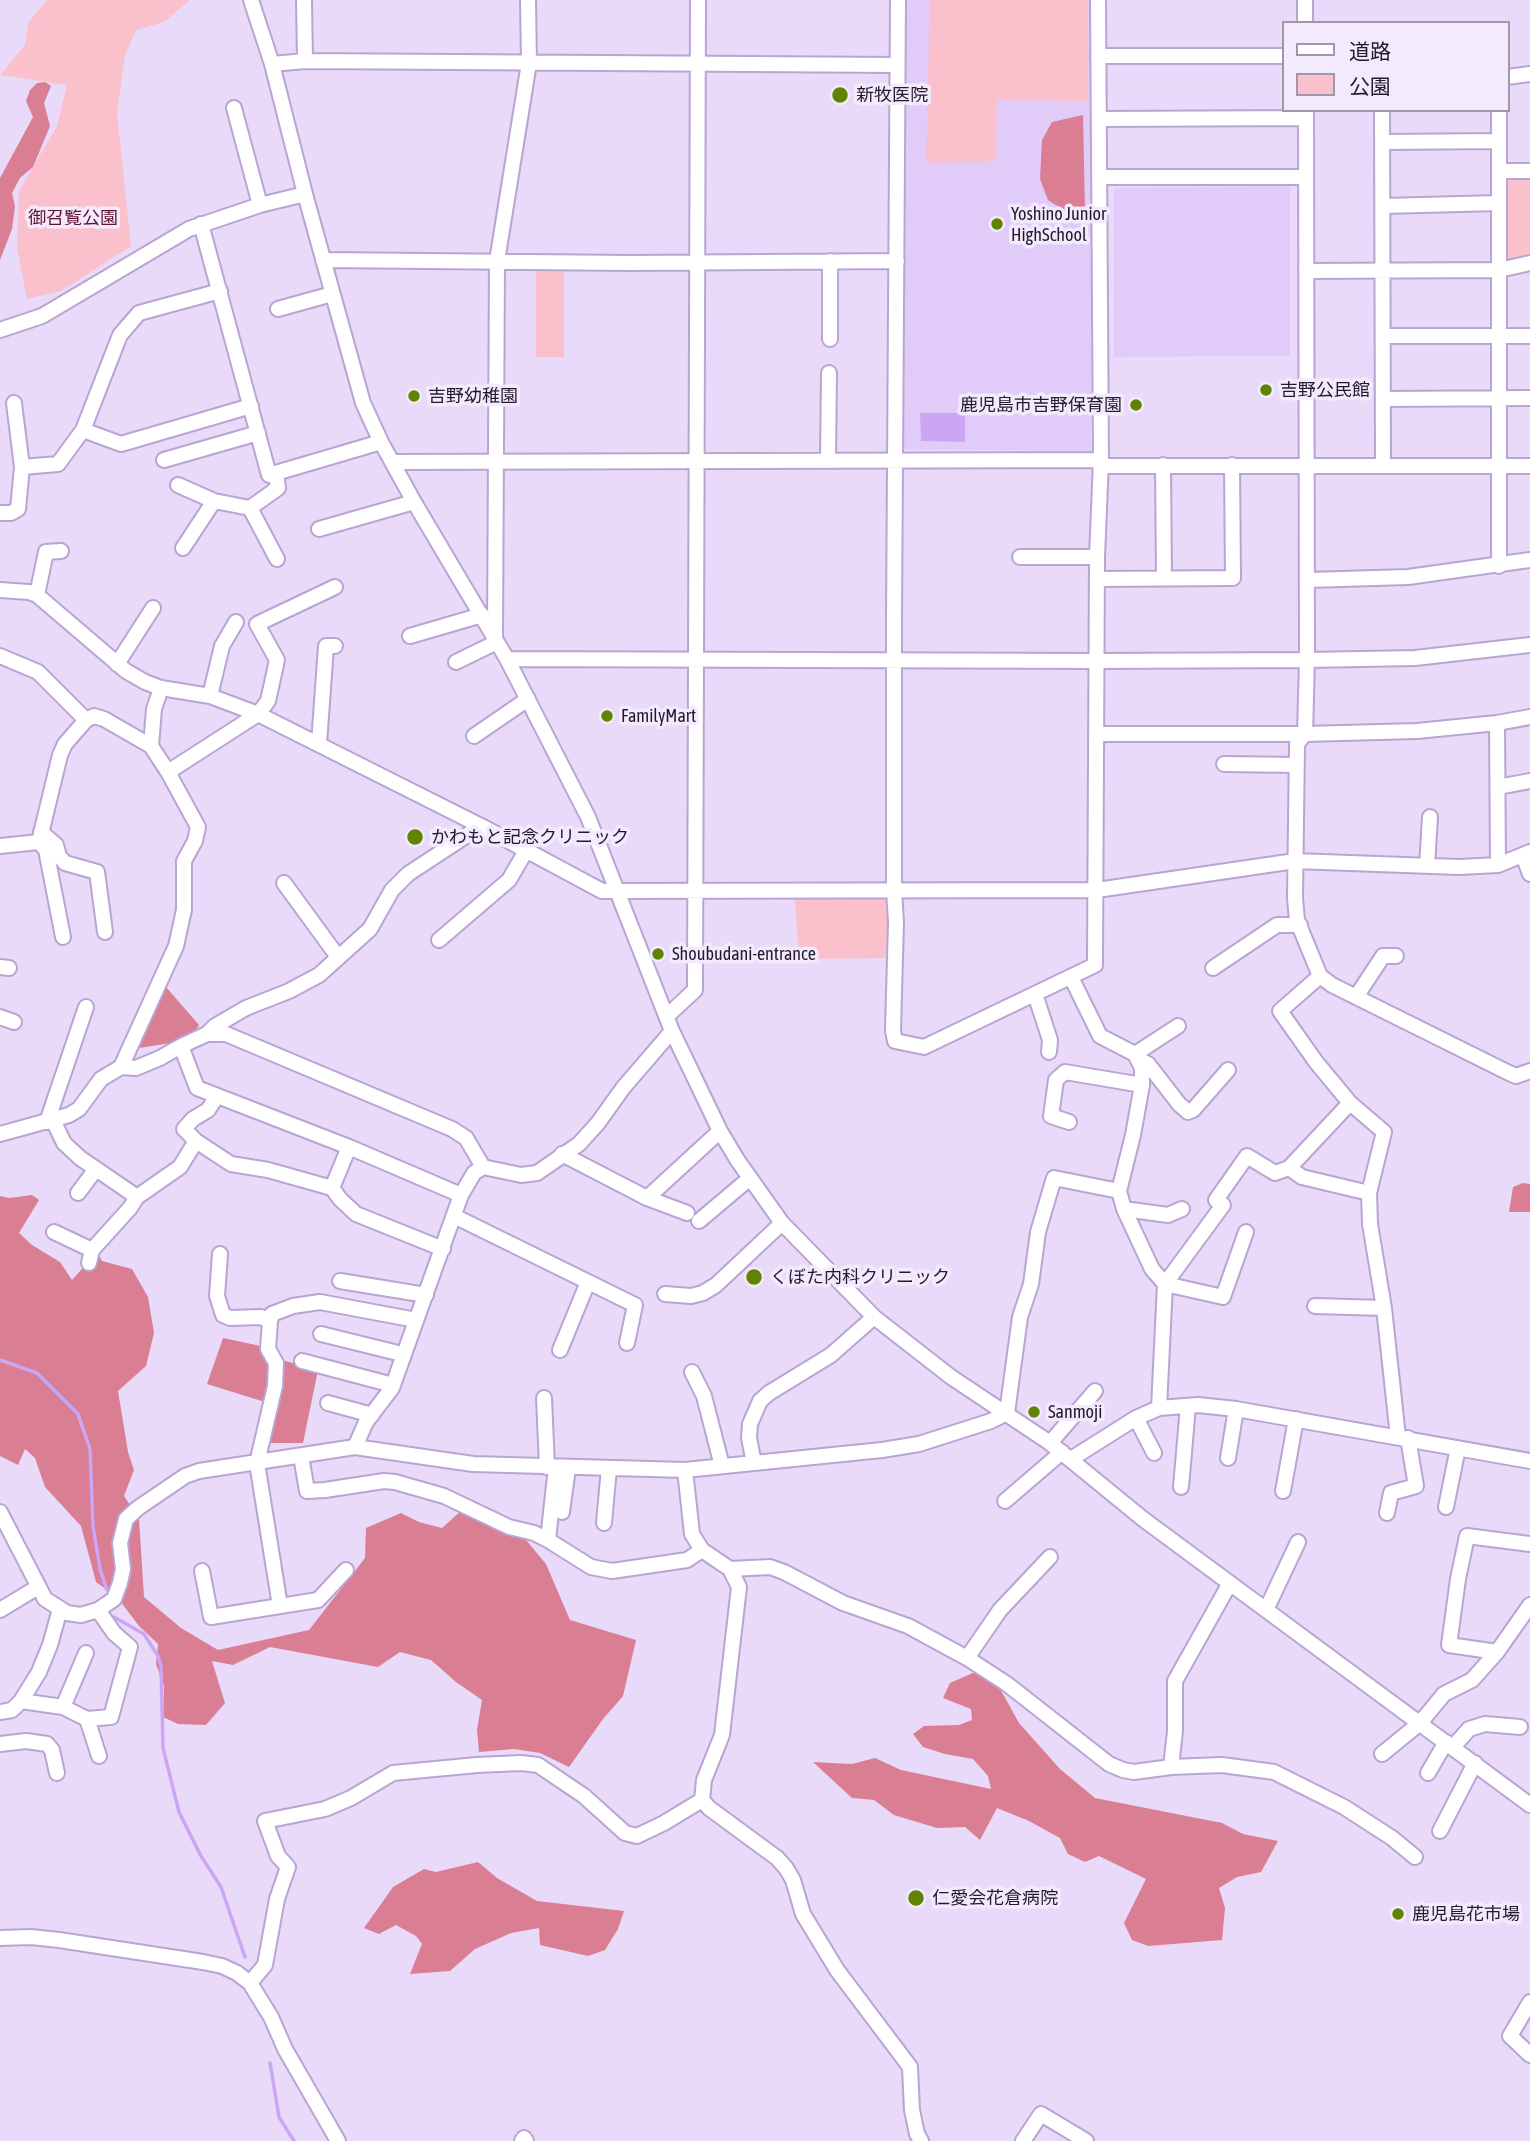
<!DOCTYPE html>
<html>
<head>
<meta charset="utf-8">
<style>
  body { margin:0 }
  #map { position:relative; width:1530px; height:2141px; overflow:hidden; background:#e8daf8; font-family:"Asap Condensed","Noto Sans JP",sans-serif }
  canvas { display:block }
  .legend { position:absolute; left:1282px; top:21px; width:228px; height:91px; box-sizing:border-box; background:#f3eafe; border:2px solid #a097aa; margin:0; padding:9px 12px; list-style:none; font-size:21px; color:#231a2c }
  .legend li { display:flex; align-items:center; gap:14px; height:35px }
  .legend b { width:35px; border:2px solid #a097aa }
</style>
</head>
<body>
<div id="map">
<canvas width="1530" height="2141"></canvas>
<ul class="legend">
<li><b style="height:9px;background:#fff"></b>道路</li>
<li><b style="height:19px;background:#fac1cc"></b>公園</li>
</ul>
</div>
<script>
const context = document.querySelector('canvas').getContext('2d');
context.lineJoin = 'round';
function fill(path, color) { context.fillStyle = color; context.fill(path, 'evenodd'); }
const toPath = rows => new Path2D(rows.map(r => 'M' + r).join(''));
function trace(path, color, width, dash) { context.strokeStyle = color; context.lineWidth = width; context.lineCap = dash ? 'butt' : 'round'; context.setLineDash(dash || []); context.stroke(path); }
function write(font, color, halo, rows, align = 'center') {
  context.font = font + ' "Asap Condensed","Noto Sans JP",sans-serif'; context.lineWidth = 7; context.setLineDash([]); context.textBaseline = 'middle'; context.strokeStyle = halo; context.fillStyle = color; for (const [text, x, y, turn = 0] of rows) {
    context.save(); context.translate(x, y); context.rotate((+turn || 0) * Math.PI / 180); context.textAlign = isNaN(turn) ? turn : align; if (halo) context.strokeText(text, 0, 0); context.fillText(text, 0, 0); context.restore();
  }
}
const built = toPath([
  [904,0,1091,0,1091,451,901,449],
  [1290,186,1290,356,1114,357,1114,192,1116,188]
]);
const green = toPath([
  [47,0,190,0,164,22,136,30,125,55,117,113,131,246,61,291,27,299,17,248,19,191,57,126,67,85,0,75,25,45,28,23],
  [930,0,1087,0,1088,101,997,100,996,161,926,163],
  [1510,176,1530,177,1530,254,1509,259,1504,254,1505,180],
  [536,264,564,264,564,357,536,357],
  [889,897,890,958,799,959,795,898]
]);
const forest = toPath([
  [45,82,51,86,44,103,50,126,33,167,20,178,12,193,15,206,12,229,0,260,0,178,33,117,26,101,30,90,37,83],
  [1083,115,1085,210,1064,210,1048,200,1040,179,1042,140,1052,122],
  [166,987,199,1025,190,1040,139,1048],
  [1523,1183,1530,1184,1530,1212,1509,1212,1513,1187],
  [32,1195,39,1200,19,1233,32,1245,60,1262,72,1280,97,1252,102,1261,132,1269,148,1297,154,1333,146,1366,118,1391,128,1452,134,1470,124,1496,139,1519,144,1597,181,1628,218,1650,309,1630,365,1558,366,1528,401,1513,419,1522,442,1528,462,1510,526,1540,546,1564,570,1620,636,1640,623,1696,603,1719,569,1767,540,1753,514,1749,479,1752,477,1730,482,1700,456,1682,431,1660,400,1652,378,1667,270,1647,233,1665,212,1661,225,1703,206,1725,178,1724,163,1717,164,1686,156,1664,158,1644,139,1626,117,1597,96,1582,81,1526,45,1487,35,1458,25,1449,18,1465,0,1456,0,1196,9,1198],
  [223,1338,270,1348,265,1402,207,1384],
  [282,1360,318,1370,303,1443,268,1443,280,1401],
  [975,1672,999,1687,1019,1723,1060,1769,1095,1798,1222,1823,1243,1834,1278,1841,1261,1872,1237,1877,1219,1888,1225,1908,1222,1940,1148,1946,1132,1940,1124,1923,1146,1879,1099,1856,1085,1862,1068,1854,1060,1838,1029,1821,997,1808,980,1840,965,1827,937,1828,894,1815,874,1800,852,1798,813,1762,852,1764,875,1758,901,1770,991,1789,988,1776,973,1759,945,1754,923,1747,913,1734,924,1726,959,1725,972,1720,971,1709,943,1698,950,1683],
  [478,1862,497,1878,537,1901,624,1911,618,1929,605,1950,588,1956,540,1945,539,1928,511,1933,475,1949,450,1971,410,1974,422,1944,416,1936,396,1925,379,1934,364,1928,393,1887,424,1869,436,1872]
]);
const water = toPath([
  [920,413,965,413,965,442,921,441]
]);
const stream = toPath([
  [0,1360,37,1373,78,1414,90,1449,93,1526,100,1569,107,1590],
  [114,1617,144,1634,158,1656,161,1666,163,1748,179,1812,201,1856,221,1887,245,1957],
  [270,2063,279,2117,294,2141]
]);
const minor = toPath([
  [251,0,272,64,305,194,363,403,381,442,414,502,507,659,588,817,672,1031,720,1131,738,1161,782,1223,874,1317,951,1377,1050,1443,1143,1519,1530,1805],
  [304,0,305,61],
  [898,0,894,620,894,891,896,922,893,1031,895,1041,924,1047,1095,965,1097,557,1101,460,1098,0],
  [1305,0,1305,23],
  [1098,56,1283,56],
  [272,64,305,61,897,65],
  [1507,77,1530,74],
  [234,108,260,205],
  [1306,110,1307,660,1305,734,1297,744,1295,898,1297,920,1320,976,1332,985,1507,1072,1516,1076,1530,1071],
  [1382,110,1383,465],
  [1099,119,1306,118],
  [1383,142,1499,141],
  [1499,171,1530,171],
  [1100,177,1306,177],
  [1383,206,1499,203],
  [201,224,269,475,381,442],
  [323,260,630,263,897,261],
  [1306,271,1499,270,1530,263],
  [278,309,332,294],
  [0,330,42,316,189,229,260,205,305,194],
  [1383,336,1530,336],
  [830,339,830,261],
  [1384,399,1530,398],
  [14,403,22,467],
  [83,430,121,444,251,406],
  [164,460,258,433],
  [828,460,829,373],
  [392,462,1101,460],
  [1163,465,1164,578],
  [1100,466,1530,466],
  [178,485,214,501,250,508,278,488,276,473],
  [250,508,277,559],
  [0,513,11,513,18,509,22,467,58,464,83,430,120,335,139,313,220,291],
  [319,529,414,502],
  [183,548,214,501],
  [1020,557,1097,557],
  [1499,566,1499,110],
  [1097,579,1233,578,1232,465],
  [1308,580,1408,577,1530,560],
  [0,590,29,592,37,595,126,671,145,682,161,688,210,696,258,714,481,826,602,891,1097,890,1295,861,1459,867,1498,865,1530,852],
  [37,595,46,552,61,551],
  [410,636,482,615],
  [495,636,497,261,529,63,528,0],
  [0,656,38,672,86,720],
  [507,659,1097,661,1307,660,1415,658,1530,645],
  [456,662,497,642],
  [117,664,153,608],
  [210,696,222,646,236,622],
  [1497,723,1498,865],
  [1097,734,1305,734,1417,731,1497,723,1530,717],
  [474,736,528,699],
  [319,744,326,646,335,646],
  [151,746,154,709,161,688],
  [1224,764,1297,765],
  [1498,787,1530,781],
  [41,832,56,845,59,856,65,863,97,872,105,932],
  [39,842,60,755,65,744,86,720,94,716,104,719,151,746,168,772,258,714,268,701,277,660,257,624,335,587],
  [0,846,39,842,46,850,63,937],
  [1523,855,1530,874],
  [1427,866,1430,817],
  [284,883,338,957],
  [439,940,509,880,527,849],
  [0,967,9,968],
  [1213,968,1277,925,1300,925],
  [1320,976,1280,1011,1316,1062,1350,1103,1384,1132,1369,1193,1370,1224,1384,1308,1398,1437],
  [1071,977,1100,1036,1135,1054,1142,1068,1142,1085,1133,1135,1119,1191,1124,1209,1152,1269,1165,1284,1159,1408],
  [1035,994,1050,1040,1049,1052],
  [1356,997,1383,956,1396,956],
  [667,1016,695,990,698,0],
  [0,1017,14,1022],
  [207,1034,215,1026,246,1008,289,991,319,975,370,929,392,890,408,874,481,826],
  [181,1046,207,1034,226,1034,452,1129,466,1138,483,1167],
  [1135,1054,1178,1026],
  [1138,1059,1148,1064,1179,1104,1188,1112,1193,1110,1228,1070],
  [121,1067,176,946,184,910,184,861,195,841,198,827,168,772],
  [217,1096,208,1110,193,1119,184,1129,196,1141,231,1164,268,1170,332,1188],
  [53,1120,64,1143,80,1158,137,1197],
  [47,1122,86,1007],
  [1069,1122,1051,1116,1056,1080,1065,1072,1142,1085],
  [0,1134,69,1115,79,1109,101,1079,121,1067,136,1068,160,1058,181,1046,197,1088,349,1147,461,1195],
  [349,1147,332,1188,340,1199,356,1214,443,1249],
  [562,1154,647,1198,720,1131],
  [1289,1168,1350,1103],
  [78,1193,96,1169],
  [647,1198,687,1213],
  [1124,1209,1168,1215,1182,1209],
  [454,1216,635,1305,627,1343],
  [699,1221,750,1178],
  [54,1232,92,1250],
  [1246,1232,1223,1297,1165,1284,1223,1205,1216,1200,1247,1156,1275,1173,1289,1168,1302,1177,1369,1193],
  [89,1263,92,1250,130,1208,137,1197,180,1167,196,1141],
  [340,1281,426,1295],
  [665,1294,691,1296,703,1293,716,1285,782,1223],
  [1315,1306,1384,1308],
  [270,1321,272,1314,293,1306,320,1302,416,1320],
  [321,1334,402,1354],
  [560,1350,588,1282],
  [302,1361,393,1385],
  [692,1372,704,1396,722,1466],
  [544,1398,547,1467],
  [328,1403,372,1415],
  [1136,1418,1154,1453],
  [1050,1443,1095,1391],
  [355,1447,366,1422,392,1388,461,1195,474,1173,483,1167,521,1175,537,1173,579,1144,598,1123,623,1088,672,1031],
  [301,1456,307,1491,325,1490,384,1481,395,1482,444,1496,509,1527,534,1533,548,1540],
  [1228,1458,1236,1409],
  [1071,1459,1136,1418,1159,1408,1198,1405,1236,1409,1530,1461],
  [754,1463,749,1438,750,1424,760,1401,769,1393,831,1355,874,1317],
  [556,1467,548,1540,591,1567,612,1571,687,1560,702,1550],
  [685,1470,692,1534,702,1550,730,1569,739,1587,722,1735,704,1780,702,1800,709,1808,777,1858,786,1868,793,1880,803,1914,837,1970,910,2067,912,2110,917,2134,921,2141],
  [1181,1487,1188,1406],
  [1283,1491,1296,1419],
  [1005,1501,1062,1452],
  [1446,1507,1458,1448],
  [0,1512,45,1599,67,1613,81,1615,98,1610,114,1599,120,1583,123,1569,120,1543,126,1519,138,1508,185,1476,199,1471,355,1447,473,1464,685,1470,882,1450,919,1444,991,1421,1007,1413,1020,1317,1031,1284,1038,1232,1054,1178,1119,1191],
  [562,1512,568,1468],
  [1387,1513,1391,1493,1416,1486,1408,1438],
  [604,1523,609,1468],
  [730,1569,770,1567,784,1572,843,1603,908,1626,967,1658,1007,1684,1109,1764,1123,1770,1134,1772,1171,1767,1222,1765,1274,1772,1344,1807,1392,1838,1415,1857],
  [202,1571,211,1617,280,1606,257,1463,275,1386,276,1363,268,1349,270,1321,261,1317,230,1318,223,1315,217,1296,220,1254],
  [280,1606,318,1600,346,1570],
  [0,1610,38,1587],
  [1266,1610,1298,1542],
  [1497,1652,1449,1645,1458,1579,1467,1536,1530,1544],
  [967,1658,1000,1610,1050,1557],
  [21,1701,63,1707,87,1719,111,1717,130,1647,114,1633,98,1610],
  [63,1707,86,1653],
  [0,1712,12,1710,21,1701,39,1672,50,1645,60,1609],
  [87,1719,99,1756],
  [0,1744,26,1741,47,1744,52,1750,57,1773],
  [1453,1747,1469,1729,1485,1724,1520,1727],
  [1382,1754,1420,1723,1444,1694,1472,1680,1497,1652,1530,1605],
  [1171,1767,1175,1731,1175,1681,1230,1583],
  [1428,1773,1446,1742],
  [1440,1831,1475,1763],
  [0,1938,31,1937,59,1940,203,1962,222,1966,237,1973,250,1983,271,2017,285,2049,338,2141],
  [250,1983,265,1965,277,1899,288,1867,278,1856,265,1821,325,1809,351,1798,393,1773,477,1765,521,1763,538,1765,584,1796,625,1833,637,1836,664,1823,702,1800],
  [1530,2002,1510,2036,1530,2055],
  [522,2141,524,2138,526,2141],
  [1023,2141,1041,2114,1086,2141]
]);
const markers = [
  [840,95,9,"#608402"],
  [997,224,7,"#608402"],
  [1266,390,7,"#608402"],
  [414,396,7,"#608402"],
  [1136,405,7,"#608402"],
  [607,716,7,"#608402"],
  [415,837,9,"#608402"],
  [658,954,7,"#608402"],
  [754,1277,9,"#608402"],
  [1034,1412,7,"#608402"],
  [916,1898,9,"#608402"],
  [1398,1914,7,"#608402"]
];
const poiNames = [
  ["新牧医院",856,95],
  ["Yoshino Junior",1011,214],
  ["HighSchool",1011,235],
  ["吉野公民館",1280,390],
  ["吉野幼稚園",428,396],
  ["鹿児島市吉野保育園",1122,405,"right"],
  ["FamilyMart",621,716],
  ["かわもと記念クリニック",431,837],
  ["Shoubudani-entrance",672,954],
  ["くぼた内科クリニック",770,1277],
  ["Sanmoji",1048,1412],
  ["仁愛会花倉病院",932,1898],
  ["鹿児島花市場",1412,1914]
];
const parkNames = [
  ["御召覧公園",73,218]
];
fill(built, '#e1ccf9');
fill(green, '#fac1cc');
fill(forest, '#da7e93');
fill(water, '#cca6f4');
trace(stream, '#cca6f4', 3.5);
trace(minor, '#baa4d3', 18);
trace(minor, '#fff', 14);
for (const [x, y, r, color] of markers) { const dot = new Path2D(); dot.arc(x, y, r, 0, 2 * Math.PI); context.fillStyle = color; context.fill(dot); trace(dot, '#f3eafe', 2.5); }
write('18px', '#231a2c', '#f3eafe', poiNames, 'left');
write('18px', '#65122e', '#f3eafe', parkNames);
</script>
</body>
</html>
